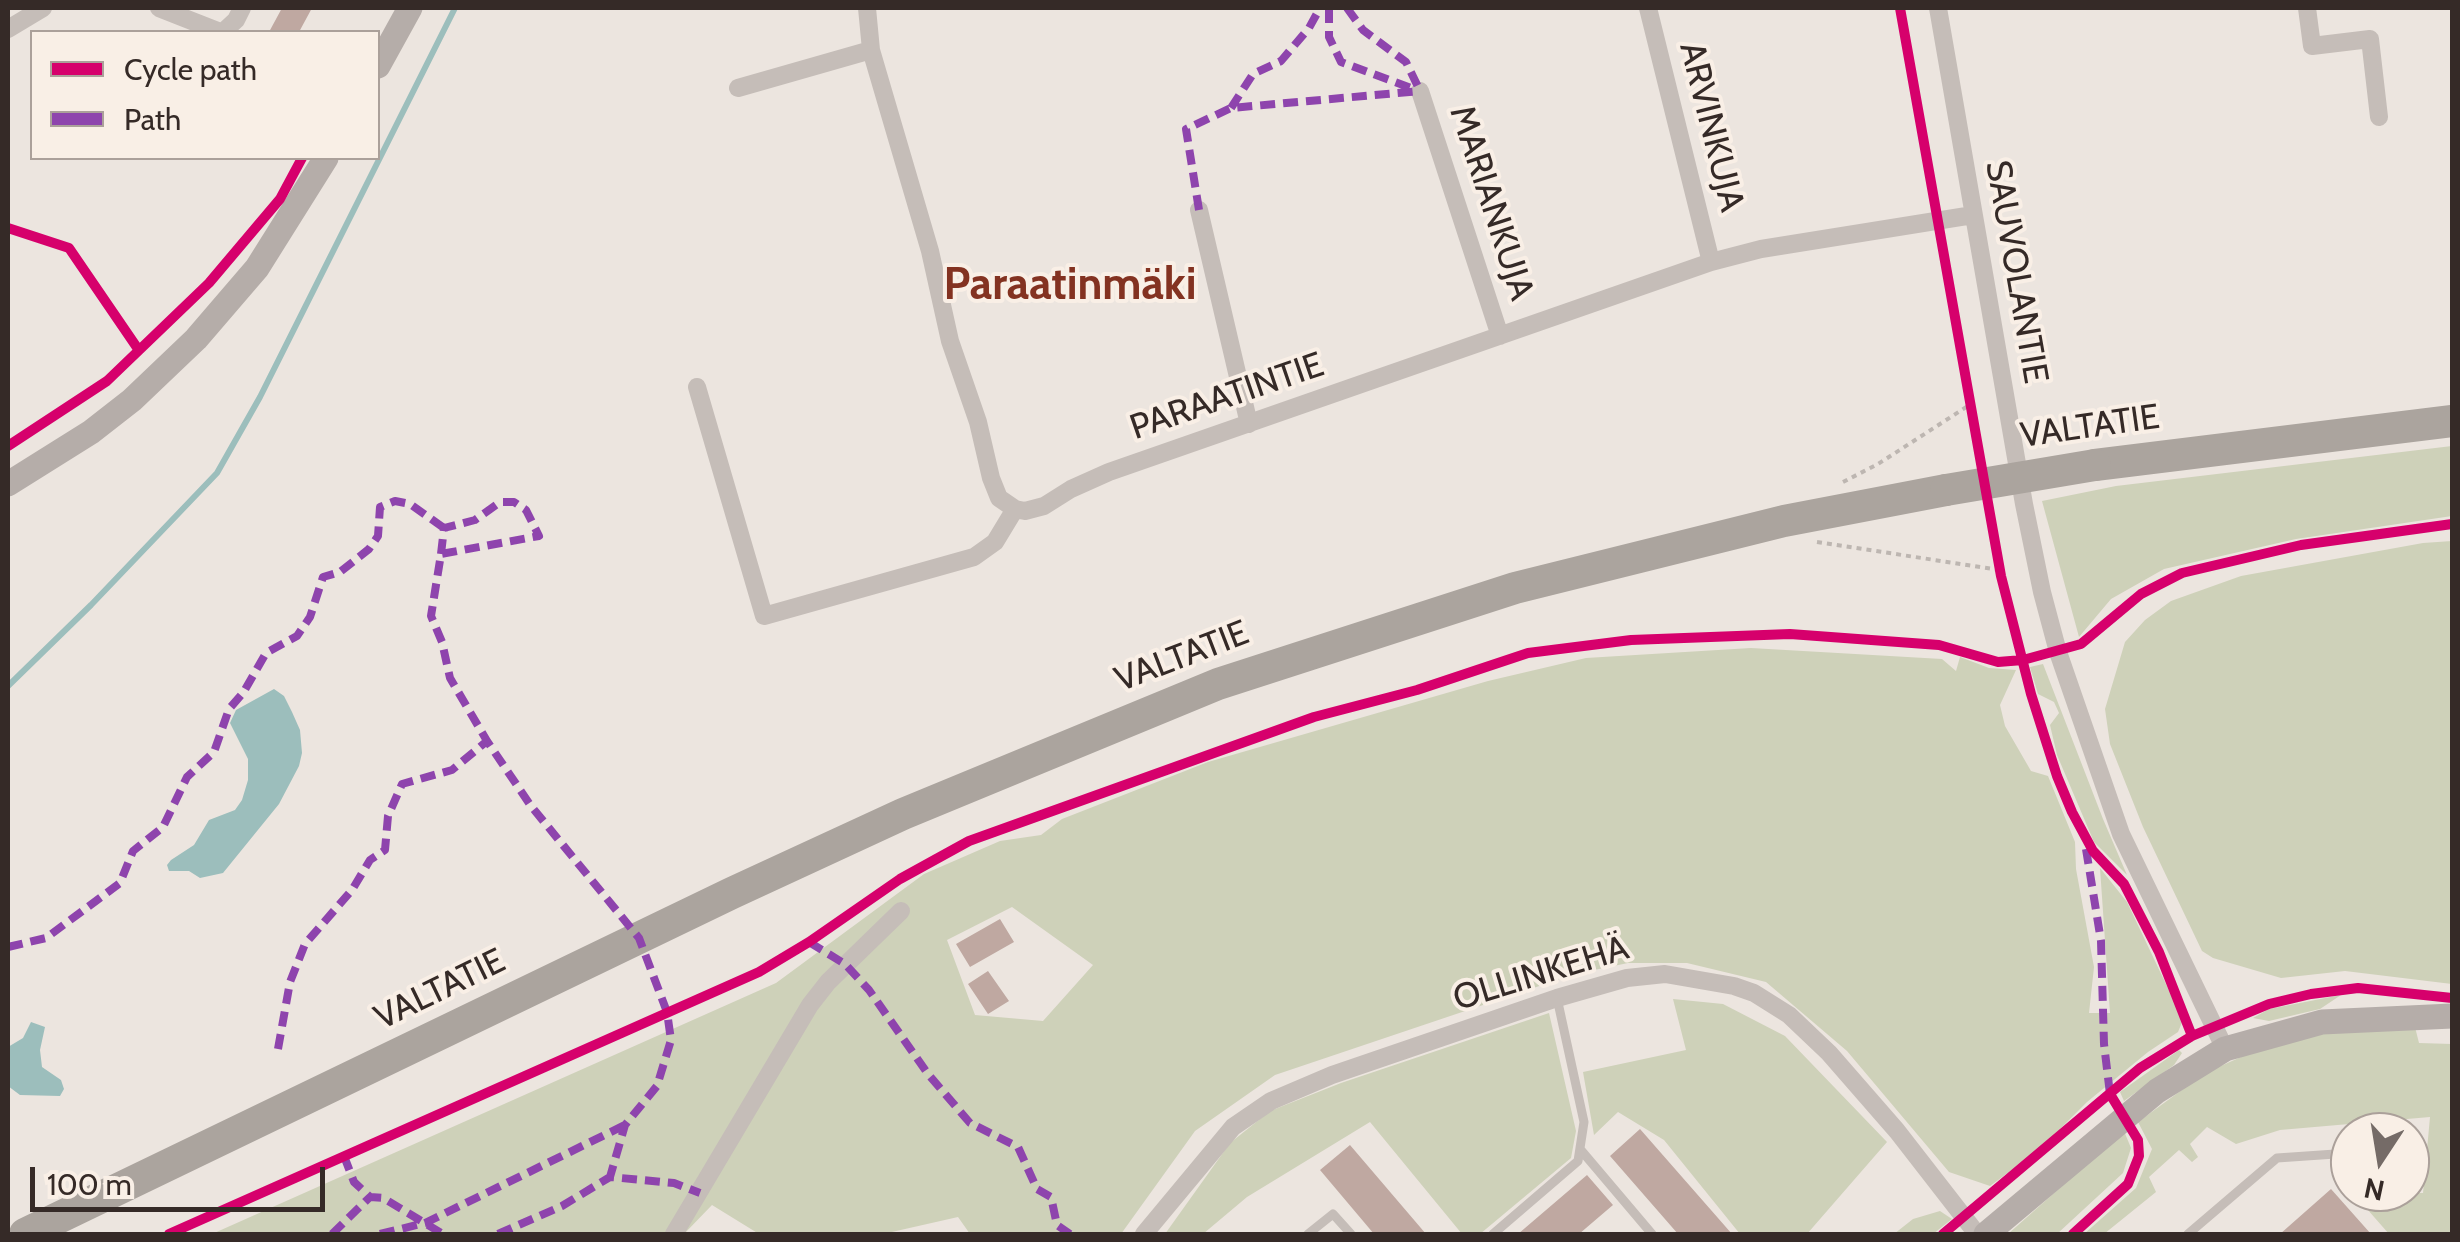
<!DOCTYPE html>
<html>
<head>
<meta charset="utf-8">
<style>
  body { margin:0 }
  #map { position:relative; width:2460px; height:1242px; overflow:hidden; background:#ece5df; font-family:Cabin,sans-serif }
  canvas { display:block }
  .frame { position:absolute; inset:0; border:10px solid #352a27; pointer-events:none }
  .legend { position:absolute; left:30px; top:30px; width:350px; height:130px; box-sizing:border-box; background:#f9efe6; border:2px solid #aba09a; margin:0; padding:12px 18px; list-style:none; font-size:30px; color:#352a27 }
  .legend li { display:flex; align-items:center; gap:20px; height:50px }
  .legend b { width:50px; border:2px solid #aba09a }
  .north { position:absolute; left:2330px; top:1112px; width:100px; height:100px; box-sizing:border-box; background:#f9efe6; border:2px solid #aba09a; border-radius:50%; rotate:192deg; font-size:28px; font-weight:700; line-height:40px; text-align:center; color:#352a27 }
  .north::after { content:''; display:block; margin:auto; width:35px; height:45px; background:#756b67; clip-path:polygon(50% 0,100% 100%,50% 72%,0 100%) }
  .scale { position:absolute; left:30px; top:1167px; width:295px; height:45px; box-sizing:border-box; border:5px solid #352a27; border-top:0; padding-left:12px; font-size:30px; line-height:35px; white-space:nowrap; color:#352a27; -webkit-text-stroke:8px #f9efe6; paint-order:stroke }
</style>
</head>
<body>
<div id="map">
<canvas width="2460" height="1242"></canvas>
<div class="frame"></div>
<ul class="legend">
<li><b style="height:12px;background:#d6006c"></b>Cycle path</li>
<li><b style="height:12px;background:#8e44ad"></b>Path</li>
</ul>
<div class="north">N</div>
<div class="scale">100 m</div>
</div>
<script>
const context = document.querySelector('canvas').getContext('2d');
context.lineJoin = 'round';
function fill(path, color) { context.fillStyle = color; context.fill(path, 'evenodd'); }
const toPath = rows => new Path2D(rows.map(r => 'M' + r).join(''));
function trace(path, color, width, dash) { context.strokeStyle = color; context.lineWidth = width; context.lineCap = dash ? 'butt' : 'round'; context.setLineDash(dash || []); context.stroke(path); }
function write(font, color, halo, rows, align = 'center') {
  context.font = font + ' Cabin,sans-serif'; context.lineWidth = 8; context.setLineDash([]); context.textBaseline = 'middle'; context.strokeStyle = halo; context.fillStyle = color; for (const [text, x, y, turn = 0] of rows) {
    context.save(); context.translate(x, y); context.rotate((+turn || 0) * Math.PI / 180); context.textAlign = isNaN(turn) ? turn : align; if (halo) context.strokeText(text, 0, 0); context.fillText(text, 0, 0); context.restore();
  }
}
const green = toPath([
  [2452,446,2452,516,2296,539,2164,569,2111,599,2079,637,2042,501,2116,486],
  [2452,541,2452,984,2345,971,2281,978,2213,958,2202,951,2143,827,2110,744,2105,709,2125,642,2145,620,2171,601,2241,576,2423,543],
  [1751,648,1942,659,1956,671,1960,657,1989,668,2016,670,2000,705,2005,726,2031,771,2048,776,2075,842,2076,869,2094,967,2089,1013,2110,1013,2100,868,2127,902,2183,1020,2178,1032,2148,1052,2087,1102,2040,1149,1990,1186,1949,1172,1847,1051,1766,982,1687,963,1628,963,1575,974,1275,1075,1195,1131,1121,1234,970,1234,958,1217,883,1234,759,1234,712,1205,684,1234,212,1234,776,983,924,874,1000,841,1041,835,1062,819,1208,762,1488,681,1586,658],
  [1012,907,1093,965,1043,1021,975,1015,947,940],
  [2043,664,2103,819,2127,875,2094,842,2057,755,2050,725,2059,713,2054,702,2038,694,2030,667],
  [2341,995,2320,1009,2269,1021,2253,1018,2269,1009],
  [1673,999,1723,1004,1785,1036,1887,1142,1807,1234,1740,1234,1664,1140,1618,1112,1594,1135,1583,1072,1686,1050],
  [1549,1013,1576,1131,1571,1158,1480,1234,1462,1234,1370,1122,1247,1197,1203,1234,1165,1234,1230,1143,1270,1111,1341,1083],
  [2415,1027,2419,1043,2452,1044,2452,1234,2389,1234,2360,1201,2374,1192,2423,1193,2430,1117,2280,1130,2236,1144,2207,1127,2190,1144,2198,1157,2192,1162,2179,1150,2149,1177,2156,1192,2104,1234,2084,1234,2136,1188,2152,1149,2138,1122,2205,1073,2268,1045,2340,1030],
  [2179,1050,2182,1053,2174,1065,2124,1101,2120,1092],
  [2124,1131,2131,1148,2123,1173,2057,1234,2008,1234],
  [1940,1211,1952,1219,1933,1234,1894,1234,1913,1219]
]);
const water = toPath([
  [274,689,284,696,292,712,300,730,302,753,299,766,279,804,223,873,200,878,189,871,169,871,167,865,171,860,194,845,209,820,235,810,242,800,248,780,248,759,230,723,236,710],
  [31,1022,45,1027,40,1050,42,1067,61,1080,64,1089,60,1096,20,1095,8,1086,8,1047,23,1038]
]);
const stream = toPath([
  [8,686,91,605,217,473,260,397,455,8]
]);
const building = toPath([
  [282,8,312,8,299,32,269,32],
  [1000,919,1014,942,970,967,956,944],
  [988,971,1009,1001,988,1014,968,984],
  [1640,1129,1732,1234,1678,1234,1610,1156],
  [1350,1145,1426,1234,1374,1234,1320,1170],
  [1587,1175,1613,1205,1579,1234,1518,1234],
  [2331,1189,2371,1234,2280,1234]
]);
const path = toPath([
  [1843,482,1878,464,1971,404],
  [1817,542,2000,570]
]);
const lane = toPath([
  [1580,1149,1652,1234],
  [1308,1234,1333,1214,1351,1234],
  [1493,1234,1578,1161,1584,1122,1557,998],
  [2188,1234,2277,1158,2350,1153]
]);
const street = toPath([
  [159,8,220,32],
  [867,8,871,50,930,251,950,341,978,422,991,478,999,498,1015,509,1025,511,1044,506,1071,489,1109,472,1711,262,1761,249,1973,215],
  [1648,8,1711,262],
  [1938,8,2024,504,2042,592,2058,652,2121,834,2225,1049],
  [2307,8,2312,46,2370,39,2379,117],
  [8,29,43,8],
  [223,32,236,20,242,8],
  [738,88,871,50],
  [1420,91,1500,336],
  [1199,210,1249,424],
  [697,387,764,616,974,557,995,542,1015,509],
  [674,1234,810,1005,828,982,901,911],
  [1144,1234,1233,1127,1271,1101,1332,1075,1557,998,1627,978,1665,974,1734,986,1754,993,1789,1015,1829,1053,1897,1131,1977,1234]
]);
const secondary = toPath([
  [378,66,410,8],
  [8,484,91,432,132,400,196,339,257,268,326,158],
  [1986,1234,2157,1091,2225,1049,2322,1022,2452,1016]
]);
const highway = toPath([
  [2095,465,2452,421],
  [25,1234,732,893,903,814,1218,684,1515,588,1784,521,1946,490]
]);
const highwayBridge = toPath([
  [1946,490,2095,465]
]);
const quiet = toPath([
  [1329,8,1329,37,1341,62,1411,88],
  [1347,8,1363,30,1406,62,1420,91],
  [1231,108,1253,74,1281,61,1309,28,1320,8],
  [1199,210,1186,129,1231,108,1420,91],
  [441,554,444,528,475,520,500,502,514,502,526,510,539,536,441,554,431,616,442,642,450,678,487,741],
  [2086,849,2101,941,2104,1044,2110,1094],
  [809,942,845,964,869,990,928,1074,970,1123,1018,1147,1037,1189,1051,1197,1057,1225,1070,1234],
  [8,947,46,938,120,883,133,851,163,827,187,777,214,752,229,709,243,693,266,653,297,636,310,617,323,577,340,572,369,549,378,536,380,507,395,501,410,504,444,528],
  [278,1049,290,982,305,944,352,890,370,860,385,850,388,816,402,784,452,770,487,741,531,806,639,938,667,1012,671,1040,657,1086,625,1125,610,1177],
  [344,1156,354,1182,370,1197,383,1198,443,1234],
  [332,1234,370,1197],
  [380,1234,425,1223,625,1125],
  [498,1234,562,1206,610,1177,674,1183,700,1193]
]);
const cycleway = toPath([
  [1900,8,2001,576,2031,694,2057,776,2072,812,2093,851,2124,884,2159,952,2192,1036],
  [8,228,69,248,138,349],
  [8,446,107,381,209,283,280,199,302,158],
  [169,1234,759,972,809,942,900,879,969,841,1314,717,1417,690,1528,653,1631,640,1790,634,1939,645,1998,662,2023,660,2081,644,2141,594,2182,573,2301,545,2452,524],
  [1943,1234,2140,1068,2192,1036,2269,1004,2311,994,2358,988,2452,998],
  [2073,1234,2128,1184,2139,1156,2138,1140,2110,1094]
]);
const streetNames = [
  ["ARVINKUJA",1711,127,76],
  ["MARIANKUJA",1491,203,72],
  ["SAUVOLANTIE",2016,272,80],
  ["PARAATINTIE",1227,397,-19],
  ["VALTATIE",2090,427,-8],
  ["VALTATIE",1182,657,-21],
  ["OLLINKEHÄ",1541,974,-17],
  ["VALTATIE",440,990,-26]
];
const districtNames = [
  ["Paraatinmäki",1070,286]
];
fill(green, '#ced1b9');
fill(water, '#9cbebc');
trace(stream, '#9cbebc', 6);
fill(building, '#bfa8a1');
trace(path, '#bdb6b1', 4, [5, 5]);
trace(lane, '#c5bdb8', 9);
trace(street, '#c5bdb8', 18);
trace(secondary, '#b5ada9', 25);
trace(highway, '#aba49e', 32);
trace(highwayBridge, '#aba49e', 32);
trace(quiet, '#8e44ad', 8, [15, 8]);
trace(cycleway, '#d6006c', 10);
write('35px', '#352a27', '#f9efe6', streetNames);
write('bold 45px', '#833221', '#f9efe6', districtNames);
</script>
</body>
</html>
